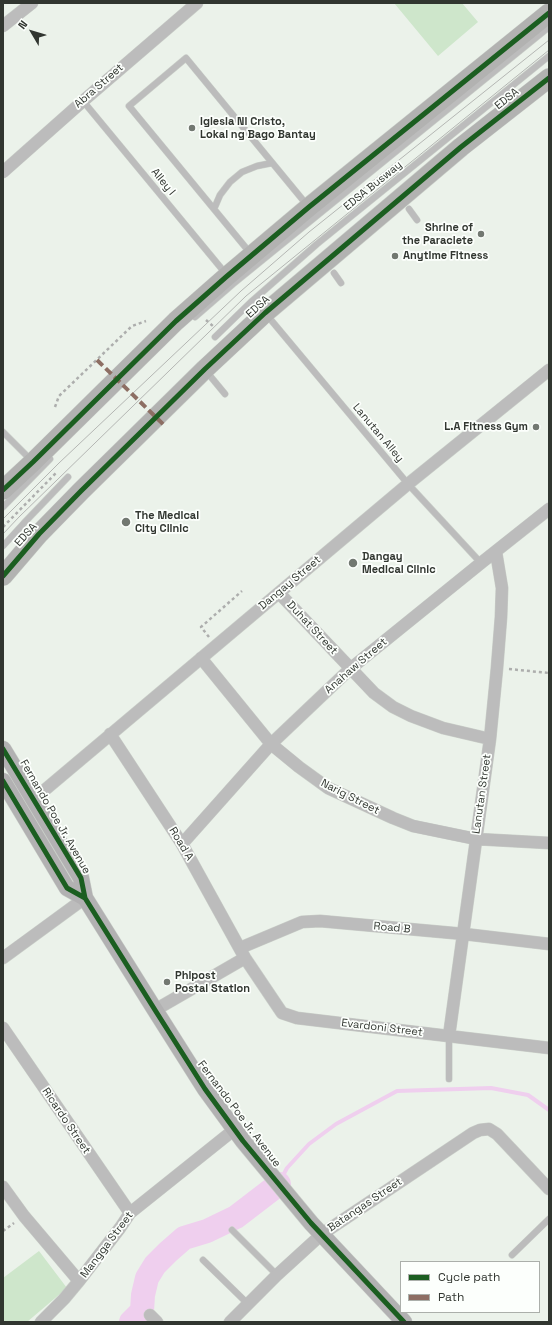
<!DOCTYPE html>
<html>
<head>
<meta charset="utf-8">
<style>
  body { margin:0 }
  #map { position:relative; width:552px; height:1325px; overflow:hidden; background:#ebf2ea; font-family:"Space Grotesk",sans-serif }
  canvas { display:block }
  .frame { position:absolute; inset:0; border:4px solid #313630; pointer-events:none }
  .legend { position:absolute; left:400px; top:1261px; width:140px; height:52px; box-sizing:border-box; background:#fcfffc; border:1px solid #abafaa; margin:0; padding:5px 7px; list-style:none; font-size:12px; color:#313630 }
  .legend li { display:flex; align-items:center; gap:8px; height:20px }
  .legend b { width:20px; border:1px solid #abafaa }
  .north { position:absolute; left:12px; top:12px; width:40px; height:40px; -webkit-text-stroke:3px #fcfffc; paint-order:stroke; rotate:308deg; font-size:11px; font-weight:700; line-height:16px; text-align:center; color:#313630 }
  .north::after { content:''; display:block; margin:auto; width:14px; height:18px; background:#313630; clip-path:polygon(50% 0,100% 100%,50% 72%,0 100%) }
</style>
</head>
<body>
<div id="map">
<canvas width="552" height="1325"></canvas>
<div class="frame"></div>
<ul class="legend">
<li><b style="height:5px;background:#1b5e20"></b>Cycle path</li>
<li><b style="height:5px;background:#8d6e63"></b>Path</li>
</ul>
<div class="north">N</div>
</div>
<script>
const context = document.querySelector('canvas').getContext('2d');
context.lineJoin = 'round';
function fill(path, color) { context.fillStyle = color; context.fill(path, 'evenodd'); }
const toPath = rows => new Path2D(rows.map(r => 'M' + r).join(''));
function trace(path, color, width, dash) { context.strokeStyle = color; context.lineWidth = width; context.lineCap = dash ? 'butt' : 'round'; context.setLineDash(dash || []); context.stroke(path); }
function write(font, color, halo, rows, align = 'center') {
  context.font = font + ' "Space Grotesk",sans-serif'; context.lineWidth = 3.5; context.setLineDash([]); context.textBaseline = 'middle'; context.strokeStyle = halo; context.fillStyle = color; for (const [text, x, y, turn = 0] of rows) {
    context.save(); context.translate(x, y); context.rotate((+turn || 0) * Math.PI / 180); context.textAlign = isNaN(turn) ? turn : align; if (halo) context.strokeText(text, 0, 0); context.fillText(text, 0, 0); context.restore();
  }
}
const green = toPath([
  [394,3,462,3,478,22,438,56],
  [39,1251,67,1288,27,1322,3,1322,3,1278]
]);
const stream = toPath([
  [280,1181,287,1168,309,1144,336,1124,397,1091,491,1088,528,1095,549,1110]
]);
const river = toPath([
  [131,1322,142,1311,143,1295,147,1278,155,1265,168,1252,184,1238,207,1231,236,1217,279,1184]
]);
const path = toPath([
  [206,320,214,327],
  [55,407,59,396,132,326,146,321],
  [3,527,57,472],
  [209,637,201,627,242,591],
  [509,669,549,673],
  [3,1231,14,1223]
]);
const service = toPath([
  [83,101,226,274],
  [214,209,220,195,230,182,242,172,257,166,272,163],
  [409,209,417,220],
  [251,254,129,106,186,58,307,205],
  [334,273,341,283],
  [266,314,408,484,481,563],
  [195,317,233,284,549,27],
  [215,337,251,302,317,244,549,56],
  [206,371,225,394],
  [3,432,32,461],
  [3,507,50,459],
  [3,546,24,523,68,477],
  [449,1079,449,1036],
  [232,1230,277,1275],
  [512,1255,549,1219],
  [203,1260,248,1304]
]);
const minor = toPath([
  [3,26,32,3],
  [3,172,83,101,197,3],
  [279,593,374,693,393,707,411,716,443,728,490,739],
  [201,658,271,744,299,767,328,788,393,818,413,826,476,839,549,843],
  [110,734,182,844,245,958,282,1013,297,1018,549,1048],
  [34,799,408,484,549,370],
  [182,844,271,744,350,669,481,563,549,509],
  [240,948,302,922,320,921,464,934,549,944],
  [3,958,85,898],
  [155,1010,245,958],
  [3,1028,130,1213],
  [449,1036,490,739,497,668,501,617,502,588,496,552],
  [3,1187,24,1216,79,1281],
  [150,1315,157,1322],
  [41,1322,64,1299,79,1281,120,1228,130,1213,235,1129],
  [230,1322,277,1275,322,1234,473,1133,480,1130,489,1129,497,1134,549,1189]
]);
const secondary = toPath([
  [3,749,81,878,85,898,155,1010,205,1089,243,1141,311,1223,404,1322],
  [3,781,67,888,85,898]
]);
const trunk = toPath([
  [3,490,33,462,176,321,226,277,309,207,549,13],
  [3,576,39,534,81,491,205,369,265,313,461,147,549,78]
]);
const tram = toPath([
  [3,519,59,463,241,291,309,232,549,40],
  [3,534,19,517,246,296,549,50]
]);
const quiet = toPath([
  [97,360,165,426]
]);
const cycleway = toPath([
  [3,490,33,462,176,321,226,277,309,207,549,13],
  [3,576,39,534,81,491,205,369,265,313,461,147,549,78],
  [3,749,81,878,85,898,155,1010,205,1089,243,1141,311,1223,404,1322],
  [3,781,67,888,85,898]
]);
const markers = [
  [192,128,4,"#727871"],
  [481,234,4,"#727871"],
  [395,256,4,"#727871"],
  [536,427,4,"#727871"],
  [126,522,5,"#727871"],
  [353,563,5,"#727871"],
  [167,982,4,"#727871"]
];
const streetNames = [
  ["Abra Street",99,86,-41],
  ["EDSA",507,99,-38],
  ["Alley I",163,182,51],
  ["EDSA Busway",373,186,-39],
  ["EDSA",258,307,-42],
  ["Lanutan Alley",378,433,50],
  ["EDSA",26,535,-48],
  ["Dangay Street",290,583,-40],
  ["Duhat Street",312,628,47],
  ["Anahaw Street",356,666,-41],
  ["Lanutan Street",482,794,-82],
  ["Narig Street",350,797,27],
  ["Fernando Poe Jr. Avenue",55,817,60],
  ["Road A",181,844,59],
  ["Road B",392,928,5],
  ["Evardoni Street",382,1028,7],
  ["Fernando Poe Jr. Avenue",239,1114,53],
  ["Ricardo Street",66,1121,56],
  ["Batangas Street",365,1205,-34],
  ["Mangga Street",107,1245,-53]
];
const poiNames = [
  ["Iglesia Ni Cristo,",200,122],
  ["Lokal ng Bago Bantay",200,135],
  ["Shrine of",473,228,"right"],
  ["the Paraclete",473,241,"right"],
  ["Anytime Fitness",403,256],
  ["L.A Fitness Gym",528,427,"right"],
  ["The Medical",135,516],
  ["City Clinic",135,529],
  ["Dangay",362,557],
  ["Medical Clinic",362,570],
  ["Phlpost",175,976],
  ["Postal Station",175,989]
];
fill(green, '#cee6cb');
trace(stream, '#efcfee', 4);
trace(river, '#efcfee', 24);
trace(service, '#cacfc9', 7);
trace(minor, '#cacfc9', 13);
trace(secondary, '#cacfc9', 17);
trace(trunk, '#cacfc9', 20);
trace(path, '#adaead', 2.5, [3, 3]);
trace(service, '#bcbcbc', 6);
trace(minor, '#bcbcbc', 12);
trace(secondary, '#b2b1b2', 16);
trace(trunk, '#b2b2b1', 19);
trace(tram, '#b4b6b3', 1);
trace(quiet, '#8d6e63', 4, [8, 4]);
trace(cycleway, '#1b5e20', 5);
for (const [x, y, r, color] of markers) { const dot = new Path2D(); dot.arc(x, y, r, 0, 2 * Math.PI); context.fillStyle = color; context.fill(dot); trace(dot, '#fcfffc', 1.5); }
write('11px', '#313630', '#fcfffc', streetNames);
write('bold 11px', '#313630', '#fcfffc', poiNames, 'left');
</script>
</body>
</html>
